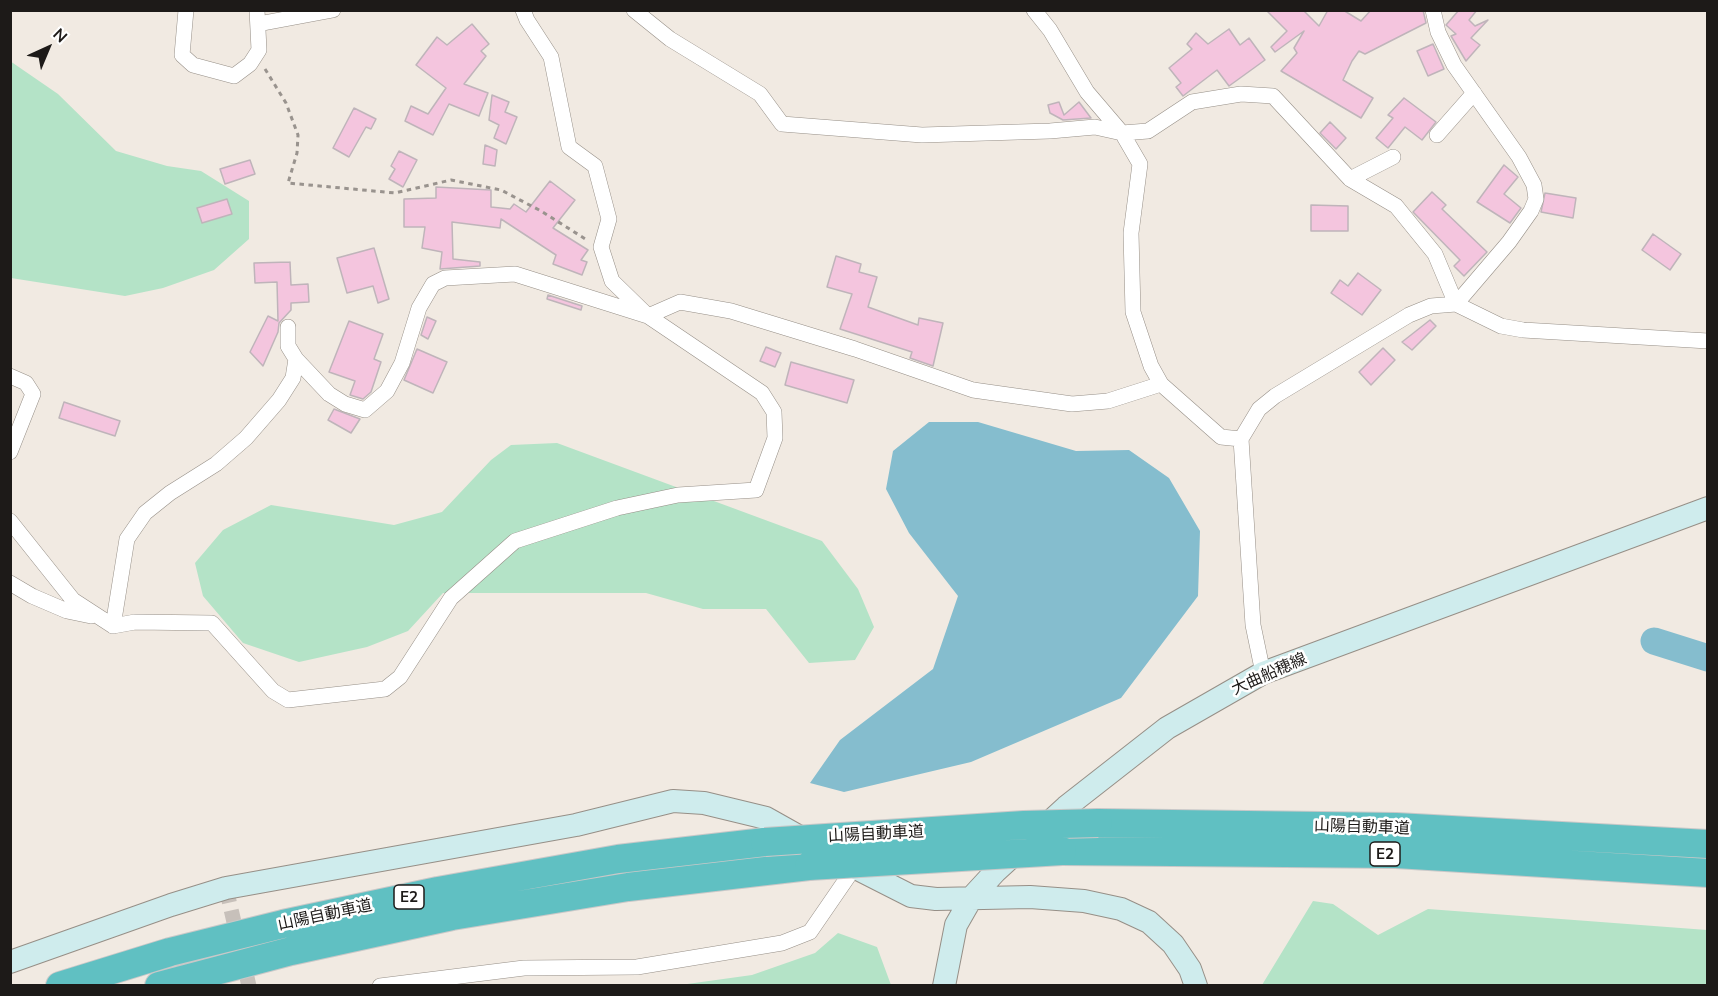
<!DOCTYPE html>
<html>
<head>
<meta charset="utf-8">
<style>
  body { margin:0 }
  #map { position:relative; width:1718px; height:996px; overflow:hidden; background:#f1eae2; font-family:Mulish,sans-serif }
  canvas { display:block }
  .frame { position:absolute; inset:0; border:12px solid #1d1a18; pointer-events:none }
  .north { position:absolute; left:18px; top:18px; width:60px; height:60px; -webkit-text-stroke:4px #fff; paint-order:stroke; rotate:44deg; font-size:16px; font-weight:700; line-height:24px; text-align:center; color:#1d1a18 }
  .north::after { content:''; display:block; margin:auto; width:21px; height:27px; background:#1d1a18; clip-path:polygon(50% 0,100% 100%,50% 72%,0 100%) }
</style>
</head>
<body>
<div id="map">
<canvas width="1718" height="996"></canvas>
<div class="frame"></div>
<div class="north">N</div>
</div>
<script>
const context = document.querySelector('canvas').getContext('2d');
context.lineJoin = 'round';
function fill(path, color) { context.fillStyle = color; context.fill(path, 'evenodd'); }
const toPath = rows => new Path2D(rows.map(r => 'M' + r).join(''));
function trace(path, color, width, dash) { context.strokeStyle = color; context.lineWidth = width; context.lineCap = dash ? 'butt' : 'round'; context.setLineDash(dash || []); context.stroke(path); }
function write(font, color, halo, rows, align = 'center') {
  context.font = font + ' Mulish,"Noto Sans JP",sans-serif'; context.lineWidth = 5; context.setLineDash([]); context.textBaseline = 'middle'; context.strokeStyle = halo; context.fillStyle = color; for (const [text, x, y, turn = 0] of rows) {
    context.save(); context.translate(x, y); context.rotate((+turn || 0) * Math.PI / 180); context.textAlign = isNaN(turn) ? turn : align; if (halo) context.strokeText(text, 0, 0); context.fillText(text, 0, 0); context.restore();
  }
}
const green = toPath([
  [10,61,58,94,116,151,167,166,201,171,249,201,249,239,214,270,163,288,125,296,11,278],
  [557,443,822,541,858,589,874,627,855,660,809,663,766,609,703,609,646,593,443,593,408,631,367,647,299,662,243,643,203,596,195,563,223,530,271,505,394,525,442,512,491,460,511,445],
  [1313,901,1333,904,1378,935,1428,909,1707,930,1707,985,1262,985],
  [838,933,877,947,891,985,680,985,752,975,815,953]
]);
const water = toPath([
  [929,422,978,422,1076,451,1129,450,1169,478,1200,531,1198,596,1121,698,971,762,844,792,810,783,840,740,933,669,958,596,909,533,886,489,893,451]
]);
const river = toPath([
  [1654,641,1708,658]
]);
const building = toPath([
  [1266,10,1303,10,1319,26,1328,10,1343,10,1361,21,1371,10,1423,10,1426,23,1365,54,1359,51,1352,61,1343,80,1373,98,1361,118,1281,71,1297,53,1294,48,1304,31,1275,52,1271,47,1287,31,1266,10],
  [1459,10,1477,10,1469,20,1475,26,1488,20,1471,38,1480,45,1466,61,1451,36,1456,34,1446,25,1459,10],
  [472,24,489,44,481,51,486,56,464,84,488,93,479,116,449,104,433,135,405,121,411,106,428,114,446,88,416,65,437,37,447,45,472,24],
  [1229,29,1240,45,1249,38,1265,60,1229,86,1217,70,1183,96,1176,87,1181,83,1169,68,1192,49,1187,44,1196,33,1208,44,1229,29],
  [1433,44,1444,69,1428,76,1417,51,1433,44],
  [492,95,509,102,505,112,517,117,506,144,494,138,499,125,489,120,492,95],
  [1404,98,1436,122,1422,140,1405,127,1388,148,1376,138,1393,118,1388,115,1404,98],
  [1059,102,1064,115,1079,102,1091,118,1063,120,1050,113,1048,105,1059,102],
  [354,108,376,119,371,129,366,127,349,157,333,148,354,108],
  [1330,122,1346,138,1336,149,1320,133,1330,122],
  [485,145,497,150,495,166,483,164,485,145],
  [399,151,417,160,403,187,389,179,395,169,391,166,399,151],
  [250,160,255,174,225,184,220,169,250,160],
  [1504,165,1518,177,1504,194,1521,208,1510,223,1477,202,1504,165],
  [550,181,575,200,553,228,588,250,581,260,587,262,582,275,553,264,556,255,501,219,500,228,452,222,453,259,480,262,480,266,440,269,442,252,422,248,425,227,404,227,404,199,436,198,436,187,491,190,491,207,510,209,514,204,526,212,550,181],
  [1432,192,1446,205,1442,209,1487,252,1464,276,1454,266,1460,260,1413,212,1432,192],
  [1545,193,1576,198,1573,218,1541,212,1545,193],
  [227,199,232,214,202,223,197,208,227,199],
  [1311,205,1348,206,1348,231,1311,231,1311,205],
  [1653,234,1681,254,1670,270,1642,250,1653,234],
  [374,248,389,299,378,303,373,286,347,293,337,258,374,248],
  [836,256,861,264,859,272,877,277,868,307,918,325,919,318,943,323,933,366,910,358,912,352,840,329,852,294,827,287,836,256],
  [290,262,291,285,308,284,309,302,291,303,291,310,279,323,278,332,263,366,250,352,268,316,278,321,277,282,255,283,254,263,290,262],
  [1358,273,1381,290,1362,315,1331,293,1340,280,1348,286,1358,273],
  [548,295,582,306,581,310,547,299,548,295],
  [427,317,436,321,428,339,421,335,427,317],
  [1430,320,1436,326,1412,350,1402,342,1430,320],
  [349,321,383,334,374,359,381,362,371,392,363,399,350,395,355,381,329,372,349,321],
  [766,347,781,353,775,367,760,361,766,347],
  [1383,348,1395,360,1371,385,1359,372,1383,348],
  [417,349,447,362,433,393,404,380,417,349],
  [791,362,854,380,847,403,785,385,791,362],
  [64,402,120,421,115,436,59,418,64,402],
  [334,409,360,419,351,433,328,420,334,409]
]);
const streetTunnel = toPath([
  [226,888,249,986]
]);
const path = toPath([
  [265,69,286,103,298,135,297,153,288,183,395,193,451,180,501,190,541,211,587,240]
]);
const street = toPath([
  [186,10,182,55,193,65,234,76,250,64,259,50,257,10],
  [634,10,670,39,760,94,782,124,922,135,1050,131,1095,127,1122,133,1148,131,1192,102,1241,94,1273,96,1350,179,1396,206,1435,254,1456,304],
  [1034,10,1050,30,1087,92,1122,133,1140,164,1131,233,1133,312,1151,366,1161,384,1221,437,1241,439],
  [1433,10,1438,32,1454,65,1519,157,1534,185,1536,199,1531,211,1509,242,1456,304],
  [258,24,333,10],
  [1437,135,1474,93],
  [1350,179,1393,157],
  [288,327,288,346,296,359,329,394,345,404,365,410,387,391,402,363,419,308,433,284,445,278,515,274,648,316,680,302,731,311,855,349,973,390,1072,404,1108,401,1161,384],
  [10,376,26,383,33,394,10,452],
  [10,521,73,600,113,626,135,622,212,623,273,691,288,700,385,689,400,677,451,598,515,541,617,508,678,495,756,490,775,438,774,412,762,393,648,316,612,281,601,247,609,219,595,166,569,147,551,57,527,20,523,10],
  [10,583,32,596,67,611,91,616],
  [113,626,127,539,145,513,170,493,216,464,246,438,279,400,293,378,296,359],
  [1263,673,1253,625,1241,439,1259,409,1275,396,1409,315,1431,306,1456,304,1501,326,1523,330,1708,341],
  [380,986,524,968,637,967,782,943,810,932,854,868]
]);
const secondary = toPath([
  [844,862,911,896,936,899,1030,897,1084,901,1121,909,1149,922,1173,944,1190,969,1196,986],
  [10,962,171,905,226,888,576,825,673,801,704,803,766,818,807,841],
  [944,986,956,925,972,897,995,872,1066,807,1167,728,1263,673,1708,508]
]);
const highway = toPath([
  [1098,823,1396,827,1708,844],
  [1062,851,1396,854,1708,873],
  [60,986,170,952,283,924,438,891,618,859,765,842],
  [159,986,291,951,452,916,628,887,809,866]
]);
const highwayBridge = toPath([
  [765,842,1024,825,1098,823],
  [809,866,1062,851]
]);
const shields = [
  [1385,854,30],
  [409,897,30]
];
const shieldNames = [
  ["E2",1385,854],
  ["E2",409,897]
];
const streetNames = [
  ["大曲船穂線",1269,674,-24],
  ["山陽自動車道",1362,827,2],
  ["山陽自動車道",876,834,-3],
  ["山陽自動車道",325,915,-12]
];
fill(green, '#b4e3c7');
fill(water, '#85bdce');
trace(river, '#85bdce', 27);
fill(building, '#f4c5de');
trace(building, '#bfb4ba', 1.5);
trace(streetTunnel, '#c7c0ba', 15, [15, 8]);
trace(street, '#968f87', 16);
trace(secondary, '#968f87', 24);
trace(highway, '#c9c8c8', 30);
trace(path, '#99938e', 3, [4.5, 4.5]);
trace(street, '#fff', 15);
trace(secondary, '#cfeced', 22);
trace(highway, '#60c0c2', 28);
trace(highwayBridge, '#c9c8c8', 30, []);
trace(highwayBridge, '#60c0c2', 28);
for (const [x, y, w] of shields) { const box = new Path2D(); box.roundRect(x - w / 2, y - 12, w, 24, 4.5); context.fillStyle = '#fff'; context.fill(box); trace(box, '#1d1a18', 1.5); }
write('bold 15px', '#1d1a18', null, shieldNames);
write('16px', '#1d1a18', '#fff', streetNames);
</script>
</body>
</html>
